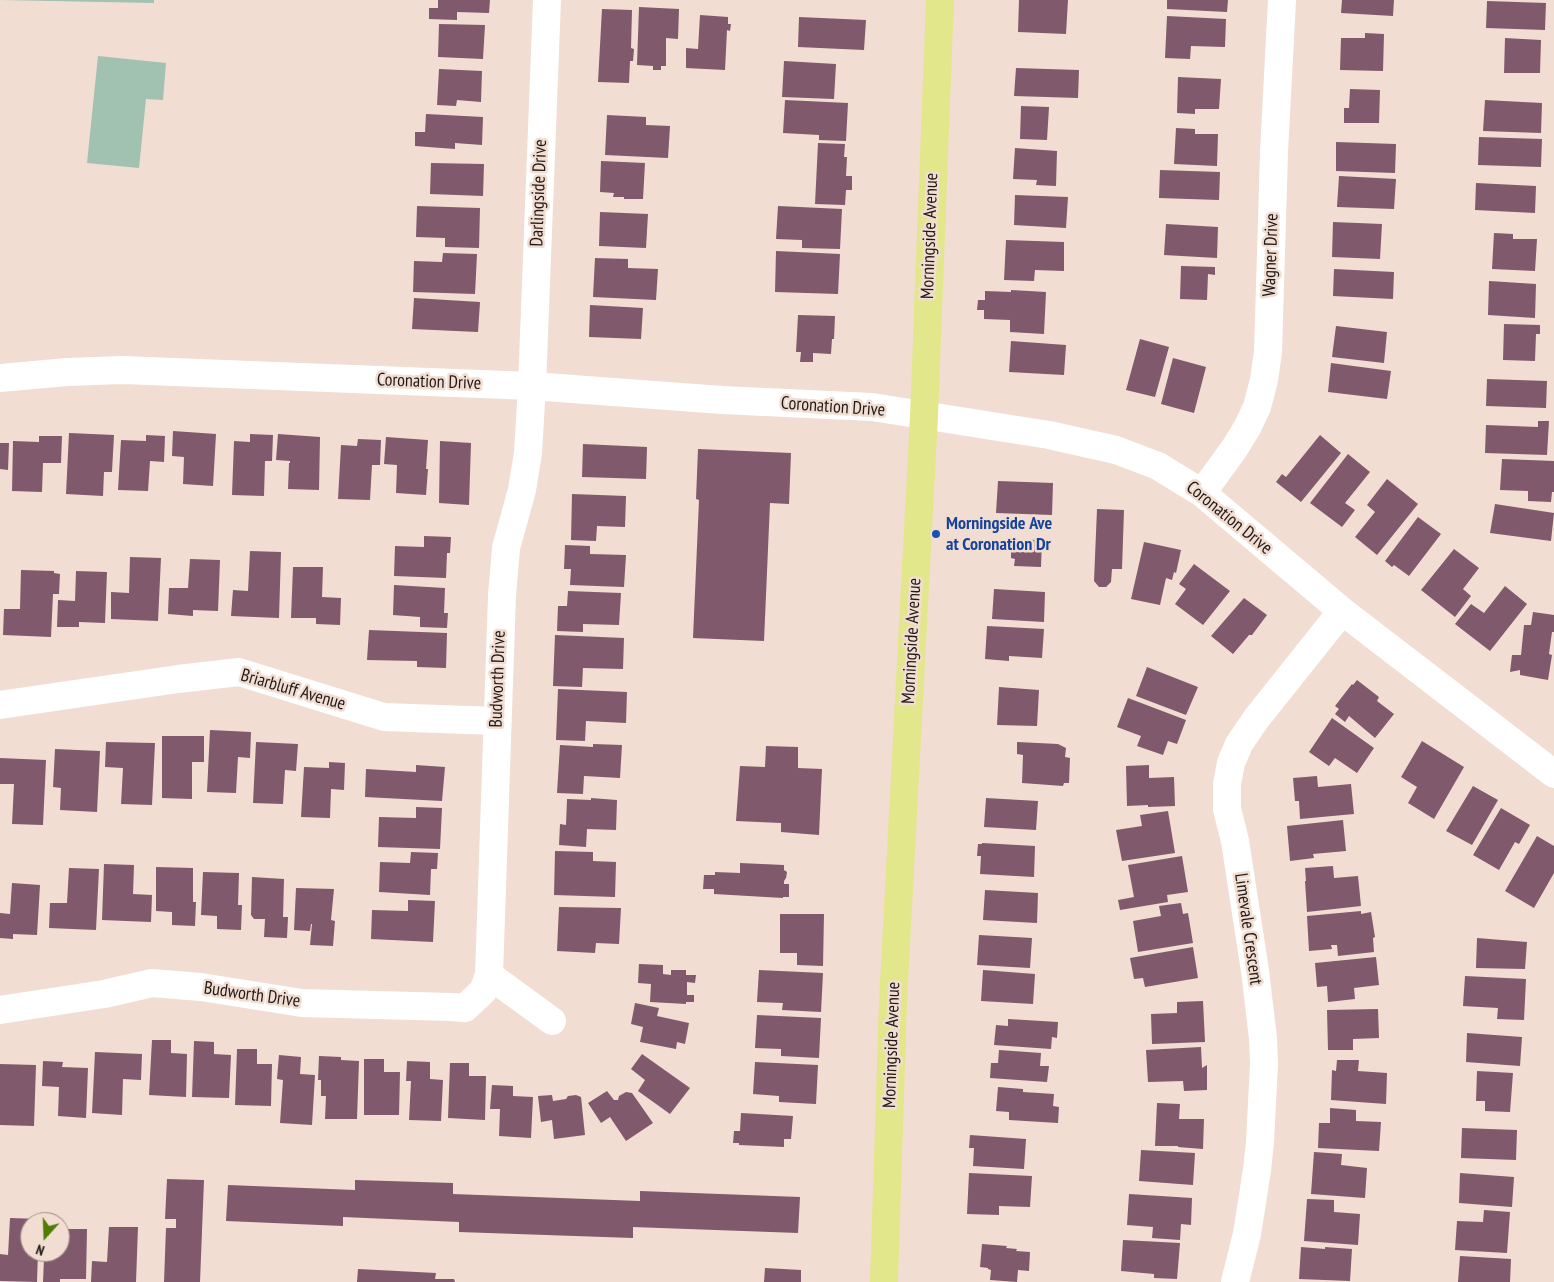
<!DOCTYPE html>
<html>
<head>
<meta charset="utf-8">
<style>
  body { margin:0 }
  #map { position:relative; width:1554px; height:1282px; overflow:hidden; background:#f1ddd2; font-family:"PT Sans Narrow",sans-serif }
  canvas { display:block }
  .north { position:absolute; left:20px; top:1212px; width:50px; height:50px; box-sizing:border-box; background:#f1ddd2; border:1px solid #9d8f86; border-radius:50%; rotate:200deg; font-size:14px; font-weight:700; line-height:20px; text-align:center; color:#201915 }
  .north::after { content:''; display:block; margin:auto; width:18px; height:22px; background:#4f7d03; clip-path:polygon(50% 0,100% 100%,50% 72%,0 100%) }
</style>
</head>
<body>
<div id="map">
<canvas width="1554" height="1282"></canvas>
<div class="north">N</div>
</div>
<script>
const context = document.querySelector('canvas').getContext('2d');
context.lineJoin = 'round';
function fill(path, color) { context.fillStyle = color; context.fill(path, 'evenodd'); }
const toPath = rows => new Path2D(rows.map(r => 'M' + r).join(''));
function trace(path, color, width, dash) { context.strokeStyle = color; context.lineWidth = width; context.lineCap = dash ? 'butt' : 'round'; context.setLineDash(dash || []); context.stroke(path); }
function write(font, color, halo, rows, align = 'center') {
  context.font = font + ' "PT Sans Narrow",sans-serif'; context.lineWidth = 5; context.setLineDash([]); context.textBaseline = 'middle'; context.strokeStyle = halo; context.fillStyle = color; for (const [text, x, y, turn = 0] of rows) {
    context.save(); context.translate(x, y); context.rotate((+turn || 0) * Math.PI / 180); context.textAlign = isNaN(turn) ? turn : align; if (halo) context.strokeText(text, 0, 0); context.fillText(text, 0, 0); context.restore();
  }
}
const green = toPath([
  [0,0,154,0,154,3],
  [98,56,166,63,163,100,146,99,139,168,87,163]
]);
const building = toPath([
  [438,0,490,0,489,13,457,12,457,20,429,19,429,8,438,8],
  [1019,0,1068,0,1066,34,1018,32],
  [1167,0,1228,0,1227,12,1167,9],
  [1342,0,1394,0,1393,16,1341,13],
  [1487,1,1546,3,1545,30,1486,28],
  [639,7,679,9,678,39,666,38,666,66,661,66,661,70,653,70,653,66,637,65],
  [602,9,632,10,631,48,634,49,633,61,630,61,629,83,598,82],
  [700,15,728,17,728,24,731,24,730,31,727,30,725,70,686,68,686,48,698,49],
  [1167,16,1226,19,1225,47,1191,46,1190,59,1165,58],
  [799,17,866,20,864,50,798,47],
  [439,24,485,25,483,59,438,57],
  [1365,33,1384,34,1383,71,1340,70,1341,38,1365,38],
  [1505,38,1541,40,1540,73,1504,73],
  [784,61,836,64,834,99,782,97],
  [1016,68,1079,70,1078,98,1014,96],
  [439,69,482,71,481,102,457,100,456,106,437,105],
  [1178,77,1221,79,1219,109,1195,109,1195,114,1177,113],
  [1350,89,1380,90,1379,123,1344,123,1344,108,1349,108],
  [785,100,848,103,846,141,819,140,819,135,783,133],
  [1485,100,1542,103,1541,133,1483,131],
  [1021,106,1049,107,1047,140,1020,139],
  [426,114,483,117,482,145,455,143,455,149,415,146,415,132,425,132],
  [607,115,646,117,646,125,670,126,668,158,605,155],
  [1176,128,1195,129,1195,134,1218,134,1217,166,1174,164],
  [1479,137,1542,139,1541,167,1478,165],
  [1336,142,1396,144,1395,173,1336,171],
  [818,143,845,144,844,157,847,157,846,176,852,176,852,190,846,190,845,205,815,204],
  [1015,148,1057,151,1056,186,1036,185,1037,180,1013,179],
  [601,161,645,163,643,199,624,199,624,197,613,197,614,193,600,192],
  [431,163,484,164,483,196,430,194],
  [1160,170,1220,172,1219,200,1159,198],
  [1339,176,1396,179,1394,209,1337,207],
  [1476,183,1536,186,1535,213,1475,210],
  [1015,195,1068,197,1066,228,1014,225],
  [417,206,480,208,479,248,445,247,445,238,416,237],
  [778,206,842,209,840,249,802,248,802,240,776,239],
  [600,212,648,214,646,248,599,246],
  [1333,222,1382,224,1380,259,1332,257],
  [1166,224,1218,227,1217,258,1164,255],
  [1494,233,1513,234,1513,239,1537,239,1535,271,1492,269],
  [1006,240,1064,242,1064,271,1035,270,1034,281,1004,280],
  [776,251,840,254,838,294,775,292],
  [443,253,477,254,475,294,413,292,414,261,442,262],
  [595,258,628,259,628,268,658,269,656,300,593,297],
  [1181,266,1215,267,1215,275,1208,274,1207,300,1180,299],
  [1334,269,1394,272,1393,299,1333,296],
  [1489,281,1536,284,1535,318,1488,315],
  [1011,290,1046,292,1044,334,1010,332,1010,320,984,319,984,310,977,310,978,300,985,300,985,291,1011,292],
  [414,298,480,302,478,332,412,329],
  [590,305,643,308,641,339,589,337],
  [798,315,835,316,834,339,832,339,831,354,813,353,813,362,800,362,801,352,796,352],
  [1504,324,1540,325,1540,334,1536,334,1535,361,1503,360],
  [1336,326,1387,332,1384,363,1332,357],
  [1140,339,1169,347,1155,397,1126,390],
  [1011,341,1066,345,1064,375,1009,372],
  [1173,358,1206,367,1194,413,1161,404],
  [1331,363,1391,371,1387,399,1328,392],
  [1487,379,1547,381,1546,408,1486,406],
  [1538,421,1549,421,1547,455,1485,453,1486,425,1538,427],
  [173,431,216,434,213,486,183,484,184,457,172,456],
  [69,433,114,435,112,472,104,472,103,496,66,494],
  [250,434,273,435,272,461,265,461,264,496,232,495,234,441,250,442],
  [278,434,320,437,319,490,288,489,289,463,290,463,290,461,276,460],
  [146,435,165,436,164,462,150,461,148,491,118,490,121,440,146,441],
  [1320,435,1341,453,1301,502,1276,482,1282,474,1286,477],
  [39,436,62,436,61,463,43,463,42,492,12,491,13,441,39,442],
  [386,437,428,440,426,469,428,469,426,495,396,493,397,465,384,464],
  [358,439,381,440,380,465,372,465,370,500,338,499,341,445,357,446],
  [440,441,471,443,469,505,439,503],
  [0,443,9,443,8,470,0,469],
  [583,444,647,447,646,479,582,477],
  [698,449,791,453,789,504,770,503,764,641,693,638,699,500,696,499],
  [1348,454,1370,472,1345,503,1355,510,1342,527,1310,503],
  [1502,459,1554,461,1554,492,1552,492,1551,502,1528,501,1528,491,1500,490],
  [1387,479,1418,504,1377,555,1355,537,1375,512,1367,505],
  [998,481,1053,483,1052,515,996,513],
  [572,494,626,496,625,527,597,526,596,541,571,540],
  [1495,504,1554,513,1551,541,1490,533],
  [1097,509,1124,510,1122,569,1112,569,1111,582,1106,587,1099,587,1094,581],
  [1418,517,1441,534,1409,576,1394,565,1392,567,1385,561],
  [424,536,451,537,450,553,447,553,446,578,394,576,395,546,424,547],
  [1011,539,1042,540,1041,567,1014,566,1015,559,1011,558],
  [1144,542,1181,550,1176,573,1174,572,1172,580,1166,578,1160,605,1131,599],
  [565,545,590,546,590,554,626,555,624,587,570,585,571,569,564,569],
  [1454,549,1479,568,1463,589,1471,596,1455,617,1421,590],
  [250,551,281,552,279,618,231,616,233,590,248,591],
  [130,557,161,558,158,621,111,619,111,592,129,593],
  [190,559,220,560,218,611,193,610,193,616,168,614,169,588,188,588],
  [1194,564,1230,591,1203,625,1175,604,1186,589,1179,584],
  [293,567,323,567,322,597,341,598,340,625,316,624,316,618,291,618],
  [21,570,54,571,54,573,60,574,59,594,53,594,51,637,3,635,4,609,20,609],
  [76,571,107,572,105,623,79,622,79,627,57,627,58,600,75,601],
  [394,585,445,588,444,613,448,613,447,628,420,627,420,617,393,615],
  [1505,586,1527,604,1490,651,1455,624,1471,604,1484,613],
  [994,589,1045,592,1044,622,992,619],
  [568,591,621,593,619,625,583,624,583,632,557,631,558,606,567,606],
  [1244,598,1267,615,1252,635,1249,635,1233,654,1211,636],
  [1533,612,1554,615,1554,632,1552,632,1549,654,1552,655,1548,680,1520,675,1520,670,1510,672,1512,655,1521,655,1524,625,1531,625],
  [987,626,1044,629,1042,658,1009,656,1009,661,985,659],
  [369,630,447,633,446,668,417,667,417,661,367,660],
  [555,635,624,638,623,669,583,668,582,687,553,686],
  [1147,667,1198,687,1186,715,1136,696],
  [1357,680,1379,697,1377,701,1394,714,1375,738,1349,716,1345,722,1335,714,1339,709,1335,706,1352,684,1353,685],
  [999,687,1039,690,1037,726,997,725],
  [558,689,627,692,626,723,586,721,585,741,556,740],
  [1128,698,1186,720,1177,744,1168,741,1163,755,1137,746,1141,736,1117,727],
  [1332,718,1374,748,1357,773,1335,758,1329,766,1309,752],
  [210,730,251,732,250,758,238,757,236,793,207,792],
  [162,736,204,736,204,762,192,762,192,799,162,798],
  [1422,741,1464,767,1434,819,1408,803,1417,787,1401,777],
  [106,742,155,743,152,805,121,804,123,768,105,767],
  [256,742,298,744,296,771,285,770,283,804,253,803],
  [1017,742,1058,744,1066,748,1065,757,1070,758,1069,783,1064,783,1063,786,1022,783,1023,755,1017,754],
  [593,744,622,745,620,778,584,776,583,794,557,793,560,745,593,747],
  [766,746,798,747,798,768,822,769,819,835,781,832,781,823,736,821,740,766,765,767],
  [55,749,100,751,97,812,60,810,61,788,53,787],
  [0,758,46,760,43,825,12,824,14,784,0,784],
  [329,762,345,763,344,790,331,789,330,818,301,817,304,767,329,768],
  [416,765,445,767,442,801,365,797,366,769,416,772],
  [1149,765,1149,778,1174,777,1175,806,1148,807,1148,805,1127,806,1126,766],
  [1317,776,1318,787,1351,784,1354,814,1300,819,1299,801,1295,801,1293,778],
  [1473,786,1498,800,1472,845,1446,831],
  [591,798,617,800,616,830,587,829,586,847,559,845,560,824,566,825,567,799,591,800],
  [986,798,1038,801,1036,830,984,827],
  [416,807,442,808,440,849,378,847,379,817,416,818],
  [1501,808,1530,825,1519,844,1515,842,1499,870,1473,855],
  [1168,811,1175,853,1122,861,1116,830,1142,826,1140,815],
  [1343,820,1346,851,1313,854,1314,858,1290,861,1287,826],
  [1537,836,1554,846,1554,873,1534,908,1505,891],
  [982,843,1035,846,1034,877,980,874,981,856,977,856,978,844,982,844],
  [555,851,593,852,593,861,616,862,615,897,554,895],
  [411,852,438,853,437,869,431,869,430,895,379,892,380,862,410,863],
  [1182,856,1188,892,1167,895,1168,902,1120,910,1118,900,1134,897,1128,865],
  [740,863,784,865,784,870,787,872,786,878,784,881,784,884,789,884,789,897,783,897,783,898,714,894,714,889,703,889,704,875,715,875,715,872,740,873],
  [104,864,134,865,133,894,152,895,151,922,102,920],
  [1333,866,1334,878,1358,876,1361,906,1307,912,1305,881,1306,881,1305,868],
  [156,867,193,868,193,902,196,902,195,926,172,925,172,912,156,911],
  [69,868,99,869,96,930,49,928,50,903,67,903],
  [203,872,239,873,238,905,242,905,241,930,217,929,217,916,201,915],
  [252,877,284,879,283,917,288,917,287,938,264,937,265,919,254,919,251,915],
  [12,883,40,885,37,935,13,934,13,939,0,938,0,913,10,914],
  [296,888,334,889,331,920,335,921,333,946,310,945,312,924,311,924,310,931,294,930],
  [985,890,1038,893,1037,923,983,920],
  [408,900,435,901,433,942,371,939,372,910,408,911],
  [1181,903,1183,914,1188,913,1193,943,1138,952,1133,921,1161,916,1159,906],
  [559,907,621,908,619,944,596,943,595,953,557,951],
  [1361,911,1361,914,1371,912,1375,937,1373,938,1374,952,1338,956,1337,945,1331,945,1332,949,1309,951,1307,916],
  [780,914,824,914,823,966,797,965,797,953,780,953],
  [979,935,1032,938,1030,968,977,965],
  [1477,938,1527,942,1525,969,1476,968],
  [1193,947,1198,978,1145,987,1143,978,1134,979,1130,958],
  [1376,957,1379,985,1354,988,1355,999,1328,1002,1327,986,1317,987,1315,963],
  [639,964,663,965,663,974,671,975,671,970,686,970,686,975,696,975,695,983,687,982,687,995,694,995,694,1002,686,1002,686,1004,650,1002,651,984,638,983],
  [759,970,823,973,821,1012,782,1010,783,1003,757,1002],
  [983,970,1035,974,1033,1004,981,1001],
  [1465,976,1526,979,1524,1020,1497,1019,1498,1008,1463,1006],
  [1203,1001,1205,1042,1152,1044,1151,1014,1177,1013,1177,1002],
  [635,1003,659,1008,657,1016,689,1023,685,1044,677,1042,676,1049,640,1042,643,1027,631,1024],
  [1378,1009,1379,1038,1353,1039,1353,1050,1328,1050,1327,1010],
  [757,1015,821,1018,819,1058,781,1056,781,1049,755,1048],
  [1008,1019,1058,1022,1057,1038,1052,1037,1051,1049,994,1045,996,1025,1008,1026],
  [1467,1033,1522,1037,1520,1066,1466,1062],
  [152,1040,171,1040,171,1053,187,1054,186,1097,149,1095],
  [194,1041,214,1042,214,1054,231,1055,229,1098,192,1097],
  [1201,1047,1202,1068,1207,1065,1207,1090,1184,1091,1183,1081,1148,1082,1146,1050],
  [237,1049,257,1049,257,1064,272,1064,271,1106,235,1105],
  [999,1050,1041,1053,1040,1066,1049,1066,1047,1082,990,1078,991,1063,998,1063],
  [95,1052,142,1054,141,1080,123,1079,122,1115,92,1113],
  [642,1054,690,1088,670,1114,638,1091,645,1080,631,1069],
  [279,1055,301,1057,300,1074,315,1075,312,1125,280,1123,283,1080,277,1079],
  [319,1056,341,1057,341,1060,359,1061,357,1119,325,1119,326,1096,321,1096,321,1080,318,1080],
  [364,1059,384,1059,384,1072,400,1072,399,1115,364,1115],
  [1337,1060,1359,1060,1358,1071,1387,1073,1386,1104,1331,1100,1332,1070,1336,1071],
  [43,1061,63,1062,62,1067,88,1068,86,1118,58,1116,59,1087,42,1086],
  [407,1061,430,1062,430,1079,443,1080,441,1121,409,1120,411,1081,406,1081],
  [755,1062,818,1065,816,1104,779,1102,779,1096,753,1094],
  [450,1063,469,1063,469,1076,486,1076,485,1120,448,1118],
  [0,1064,36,1065,34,1126,0,1125],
  [1477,1071,1513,1073,1510,1112,1485,1111,1485,1101,1476,1101],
  [492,1085,513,1086,513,1096,533,1097,531,1138,499,1136,500,1109,490,1109],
  [998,1087,1023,1089,1023,1092,1054,1094,1053,1106,1059,1107,1058,1123,1009,1120,1009,1112,996,1111],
  [607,1091,614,1100,618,1100,619,1096,626,1092,632,1093,653,1123,626,1141,610,1117,601,1123,588,1103],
  [552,1095,553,1101,566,1099,568,1096,576,1095,581,1097,585,1135,554,1139,552,1120,541,1122,538,1096],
  [1157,1103,1180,1104,1179,1119,1204,1119,1203,1149,1178,1147,1178,1146,1155,1146],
  [1330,1108,1356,1110,1356,1121,1381,1122,1379,1151,1318,1148,1319,1123,1330,1123],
  [741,1113,793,1116,791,1139,784,1139,784,1147,739,1145,739,1143,733,1143,734,1131,740,1131],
  [1462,1128,1517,1130,1516,1160,1461,1158],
  [970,1135,1026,1139,1024,1169,973,1166,974,1148,969,1148],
  [1141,1150,1195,1153,1193,1185,1139,1181],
  [1314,1152,1342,1154,1341,1165,1367,1168,1365,1198,1311,1194],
  [969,1173,1032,1176,1030,1207,999,1206,999,1215,967,1214],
  [1460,1173,1514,1177,1512,1207,1459,1203],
  [167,1179,204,1180,200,1282,164,1282,166,1228,176,1228,176,1219,165,1219],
  [355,1180,453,1183,453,1194,640,1201,640,1191,800,1197,798,1233,633,1227,633,1238,459,1232,459,1222,343,1217,343,1226,226,1221,228,1185,355,1190],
  [1129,1194,1192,1198,1191,1225,1181,1224,1180,1240,1152,1238,1153,1227,1127,1225],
  [1307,1199,1334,1200,1334,1212,1360,1214,1358,1245,1304,1241],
  [1484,1210,1510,1212,1507,1253,1455,1250,1457,1221,1483,1222],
  [10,1218,40,1219,40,1222,30,1222,30,1252,38,1252,37,1282,0,1281,0,1254,8,1255],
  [109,1227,138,1227,136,1282,91,1282,92,1261,107,1262],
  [60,1229,87,1229,86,1279,60,1279,60,1282,43,1282,44,1258,56,1258,57,1252,60,1252],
  [1123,1240,1180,1243,1177,1279,1154,1278,1154,1274,1121,1271],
  [982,1244,1007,1246,1006,1248,1017,1249,1016,1251,1030,1252,1029,1271,1018,1270,1017,1282,990,1280,991,1270,988,1269,988,1268,980,1267],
  [1301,1247,1325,1249,1325,1247,1352,1249,1350,1281,1299,1279],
  [1460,1256,1511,1259,1510,1282,1458,1282],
  [765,1268,801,1270,801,1282,764,1282],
  [358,1269,436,1273,435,1279,454,1279,455,1282,357,1282]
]);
const minor = toPath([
  [0,378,67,372,123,370,532,386,722,400,872,407,1049,435,1116,450,1158,466,1202,493,1342,611,1554,774],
  [1202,493,1234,449,1247,428,1257,407,1264,380,1268,352,1274,152,1282,0],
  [0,705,178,679,239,672,384,717,496,721],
  [489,975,552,1021],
  [0,1010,104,994,152,983,201,987,302,1003,451,1007,465,1008,483,991,489,975,502,595,506,548,522,490,528,453,532,386,547,0],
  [1235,1282,1247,1234,1257,1170,1260,1142,1264,1064,1263,1038,1255,971,1235,841,1227,809,1227,784,1231,763,1239,744,1256,719,1342,611]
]);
const major = toPath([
  [884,1282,893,1002,924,416,940,0]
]);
const markers = [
  [936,534,5,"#1a4fb4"]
];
const streetNames = [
  ["Darlingside Drive",539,193,-88],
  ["Morningside Avenue",930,236,-88],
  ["Wagner Drive",1271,255,-88],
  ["Coronation Drive",429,382,2],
  ["Coronation Drive",833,407,4],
  ["Coronation Drive",1229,518,39],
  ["Morningside Avenue",912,641,-87],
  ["Budworth Drive",498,679,-88],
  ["Briarbluff Avenue",293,690,16],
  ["Limevale Crescent",1248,929,82],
  ["Budworth Drive",252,995,8],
  ["Morningside Avenue",892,1045,-88]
];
const transitNames = [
  ["Morningside Ave",946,524],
  ["at Coronation Dr",946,545]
];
fill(green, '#a1c1b1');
fill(building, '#80596c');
trace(minor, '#fff', 28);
trace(major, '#e2e78c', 28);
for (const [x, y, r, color] of markers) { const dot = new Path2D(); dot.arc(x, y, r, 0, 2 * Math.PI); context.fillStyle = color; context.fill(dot); trace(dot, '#f1ddd2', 2); }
write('18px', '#201915', '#f1ddd2', streetNames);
write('bold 18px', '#164399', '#f1ddd2', transitNames, 'left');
</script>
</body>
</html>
